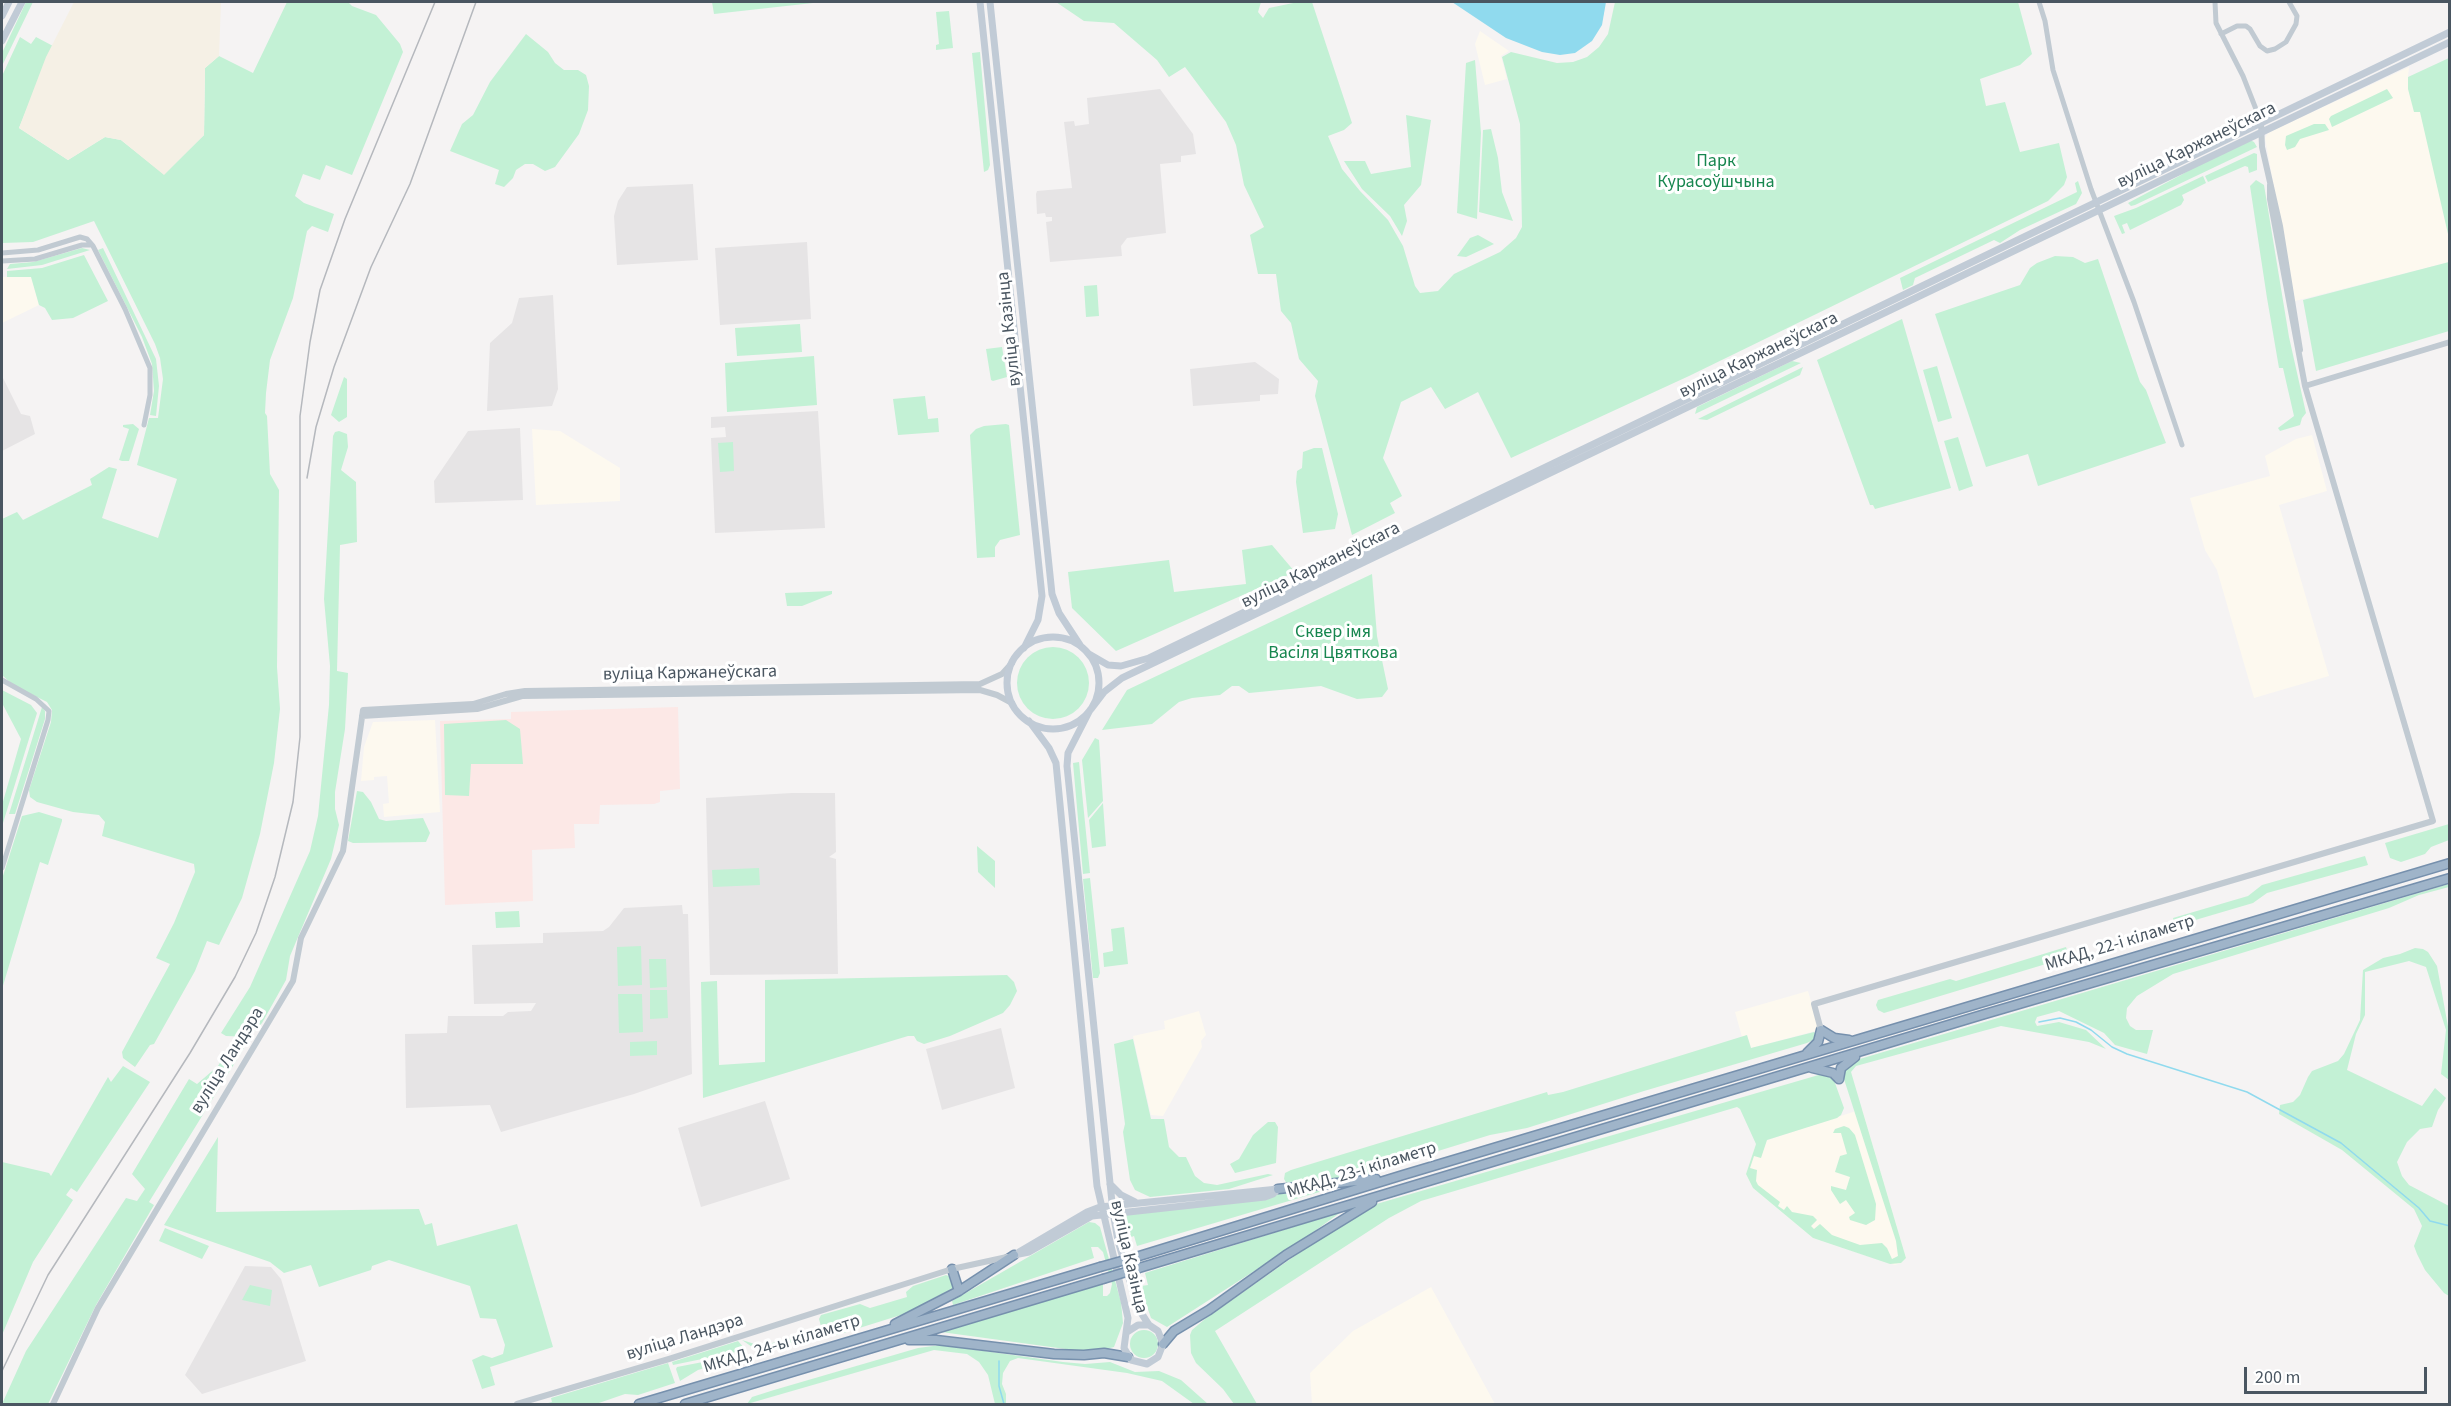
<!DOCTYPE html>
<html>
<head>
<meta charset="utf-8">
<style>
  body { margin:0 }
  #map { position:relative; width:2451px; height:1406px; overflow:hidden; background:#f5f3f3; font-family:"Source Sans 3",sans-serif }
  canvas { display:block }
  .frame { position:absolute; inset:0; border:3px solid #4a5661; pointer-events:none }
  .scale { position:absolute; left:2244px; top:1367px; width:183px; height:27px; box-sizing:border-box; border:3px solid #4a5661; border-top:0; padding-left:8px; font-size:18px; line-height:21px; white-space:nowrap; color:#4a5661; -webkit-text-stroke:4px #fff; paint-order:stroke }
</style>
</head>
<body>
<div id="map">
<canvas width="2451" height="1406"></canvas>
<div class="frame"></div>
<div class="scale">200 m</div>
</div>
<script>
const context = document.querySelector('canvas').getContext('2d');
context.lineJoin = 'round';
function fill(path, color) { context.fillStyle = color; context.fill(path, 'evenodd'); }
const toPath = rows => new Path2D(rows.map(r => 'M' + r).join(''));
function trace(path, color, width, dash) { context.strokeStyle = color; context.lineWidth = width; context.lineCap = dash ? 'butt' : 'round'; context.setLineDash(dash || []); context.stroke(path); }
function write(font, color, halo, rows, align = 'center') {
  context.font = font + ' "Source Sans 3",sans-serif'; context.lineWidth = 6; context.setLineDash([]); context.textBaseline = 'middle'; context.strokeStyle = halo; context.fillStyle = color; for (const [text, x, y, turn = 0] of rows) {
    context.save(); context.translate(x, y); context.rotate((+turn || 0) * Math.PI / 180); context.textAlign = isNaN(turn) ? turn : align; if (halo) context.strokeText(text, 0, 0); context.fillText(text, 0, 0); context.restore();
  }
}
const commercial = toPath([
  [1480,31,1509,51,1501,56,1507,79,1485,85,1475,44],
  [2409,67,2408,77,2414,112,2420,111,2449,233,2449,262,2295,301,2265,138,2268,133,2276,129],
  [31,276,39,305,2,323,2,277],
  [532,429,560,431,620,468,620,501,536,505],
  [2312,435,2327,491,2279,505,2329,676,2254,698,2217,570,2205,550,2190,498,2270,476,2265,456,2296,439],
  [435,720,440,812,384,817,383,804,389,803,387,776,374,777,374,780,361,781,364,747,373,722],
  [1808,991,1819,1030,1751,1048,1747,1035,1742,1037,1735,1012],
  [1199,1011,1206,1035,1201,1041,1202,1047,1163,1116,1151,1115,1133,1036,1165,1029,1164,1021],
  [1862,1109,1906,1258,1901,1263,1895,1265,1813,1238,1753,1188,1746,1174,1756,1144],
  [1431,1287,1495,1404,1312,1404,1310,1373,1353,1331]
]);
const education = toPath([
  [1160,89,1193,134,1196,154,1181,156,1181,162,1160,164,1166,233,1127,238,1121,246,1122,256,1050,262,1046,222,1052,221,1052,217,1046,217,1045,213,1037,214,1036,194,1037,191,1072,188,1064,122,1074,121,1075,126,1089,124,1087,98],
  [693,184,698,260,617,265,614,216,618,201,627,187],
  [807,242,811,319,720,325,715,248],
  [553,295,558,389,552,406,487,411,490,343,512,323,519,298],
  [1255,362,1279,379,1278,394,1260,395,1260,401,1193,406,1190,369],
  [2,376,21,414,30,416,35,434,2,451],
  [818,411,825,528,715,533,711,438,726,437,725,427,711,428,711,417],
  [520,428,523,500,435,503,434,481,468,431],
  [792,793,835,793,836,852,829,857,836,859,838,974,710,975,706,798],
  [682,905,683,914,688,914,692,1074,634,1094,501,1132,490,1105,406,1108,405,1034,447,1033,448,1016,503,1016,508,1012,531,1011,536,1003,474,1004,472,945,543,943,543,933,603,931,609,927,624,908],
  [1001,1028,1015,1088,942,1110,926,1049],
  [765,1101,790,1179,701,1207,678,1128],
  [245,1266,271,1267,281,1279,306,1361,202,1394,185,1375]
]);
const medical = toPath([
  [678,707,680,789,660,791,660,802,654,804,600,805,599,824,574,824,575,848,532,850,533,901,445,905,440,721,511,719,511,712]
]);
const green = toPath([
  [26,2,33,2,2,66,2,53],
  [287,2,348,2,352,6,376,15,400,44,403,52,352,175,326,165,320,180,303,174,295,196,304,203,334,214,328,232,312,226,307,231,293,298,270,360,266,393,265,413,267,416,270,474,279,490,277,667,280,709,274,763,260,834,242,898,219,945,207,941,195,971,154,1044,150,1045,135,1067,123,1058,122,1052,170,964,156,958,174,923,195,872,194,864,102,836,105,822,99,815,73,812,37,802,30,797,29,790,51,722,52,710,47,702,13,685,2,675,2,519,17,512,23,520,92,485,90,479,109,467,117,469,102,518,158,538,177,479,137,465,149,418,158,418,163,379,160,358,155,344,94,221,33,242,2,243,2,76,20,37,31,44,36,37,53,46,19,128,68,160,105,137,121,140,164,174,204,135,205,68,219,56,253,73],
  [712,2,822,2,714,14],
  [1056,2,1261,2,1258,12,1263,18,1269,8,1298,2,1312,2,1352,123,1344,130,1328,136,1342,169,1360,191,1388,220,1403,246,1415,286,1420,293,1438,291,1454,274,1500,252,1516,238,1522,227,1520,124,1502,57,1511,52,1557,63,1573,62,1587,57,1599,47,1608,34,1615,2,2018,2,2032,54,2020,65,1980,79,1986,106,2005,102,2020,152,2059,143,2067,177,2064,185,2048,201,1689,376,1511,458,1478,392,1445,409,1431,387,1401,402,1383,458,1402,496,1390,503,1395,513,1352,535,1315,396,1318,381,1299,359,1291,323,1281,311,1276,274,1258,274,1250,235,1264,227,1244,185,1236,145,1226,122,1185,67,1169,77,1157,60,1114,23,1084,21],
  [949,11,953,48,936,50,936,45,939,44,936,12],
  [526,34,548,52,555,63,564,70,578,70,586,75,589,86,588,110,579,134,555,167,545,171,533,164,525,164,516,170,513,178,504,187,495,184,499,170,450,151,462,124,473,115,490,82],
  [980,52,990,165,988,170,984,172,972,53],
  [2449,58,2450,233,2448,234,2420,112,2414,112,2408,89,2408,77],
  [1475,60,1481,133,1477,219,1457,213,1466,63],
  [2387,89,2393,98,2332,127,2329,119,2331,116],
  [1406,115,1431,120,1421,185,1404,205,1407,221,1402,236,1390,216,1362,189,1344,161,1365,161,1371,174,1411,167],
  [2314,124,2325,124,2329,130,2300,139,2295,147,2287,150,2285,145,2286,136],
  [1491,129,1498,158,1502,192,1513,221,1479,212,1483,130],
  [2250,140,2254,142,2257,147,2135,205,2131,206,2128,203,2181,175,2203,162],
  [2254,153,2257,154,2257,170,2249,173,2248,167,2245,166,2208,182,2205,176],
  [2203,176,2206,183,2182,195,2184,200,2181,205,2130,230,2127,223,2122,225,2125,233,2122,234,2114,216,2136,208],
  [2256,180,2264,185,2289,337,2306,413,2302,418,2300,425,2280,431,2278,428,2294,416,2283,368,2279,368,2267,298,2250,186],
  [2078,181,2082,193,2076,204,2020,230,2000,243,1994,240,1915,278,1913,285,1903,290,1900,278,2077,192,2075,183],
  [1478,235,1494,244,1466,257,1457,256,1470,238],
  [82,248,90,250,42,265,7,269,10,264,33,262],
  [103,248,156,359,159,386,156,416,150,415,154,391,152,364,142,337,98,250],
  [84,255,108,301,73,318,52,320,45,308,39,305,31,277,7,277,7,271,42,268],
  [2055,256,2073,257,2085,263,2098,259,2140,382,2146,390,2166,443,2038,486,2028,454,1986,467,1935,314,2020,285,2030,268,2037,263],
  [2449,262,2449,331,2316,371,2303,300],
  [1097,285,1099,316,1086,317,1084,286],
  [1902,319,1951,488,1875,509,1873,505,1870,505,1817,360],
  [800,324,802,352,737,356,735,328],
  [1002,347,1007,377,993,381,991,380,986,349],
  [814,356,817,405,727,412,725,363],
  [1792,361,1801,363,1695,414,1697,407],
  [1937,366,1952,418,1938,422,1923,370],
  [1803,367,1800,375,1707,420,1698,419],
  [344,377,347,379,347,417,339,422,331,415],
  [925,396,928,419,938,418,939,432,898,435,893,399],
  [133,424,139,429,129,461,122,461,119,460,129,429,123,427,123,425],
  [1006,424,1009,425,1020,535,1000,540,995,547,995,557,977,558,970,435,976,429,984,426],
  [339,431,347,434,348,447,341,470,356,482,357,542,340,545,337,671,348,673,345,729,335,792,335,809,339,825,331,859,290,956,286,980,262,1023,249,1037,226,1036,221,1033,250,987,310,851,318,816,329,705,330,666,324,599,329,511,333,436,335,432],
  [1958,437,1973,486,1959,491,1944,441],
  [733,442,734,471,720,472,718,443],
  [1314,448,1322,448,1338,514,1335,529,1303,533,1296,482,1297,471,1302,468,1303,452],
  [1272,545,1295,572,1116,651,1072,608,1068,572,1169,560,1174,592,1246,584,1242,550],
  [1372,574,1377,636,1388,689,1382,697,1357,699,1321,686,1249,693,1239,686,1232,686,1220,695,1192,698,1179,702,1152,724,1102,730,1127,690],
  [832,591,832,594,802,606,787,606,785,593],
  '1017 683a36 36 0 1 1 72 0a36 36 0 1 1-72 0Z',
  [2,690,31,705,37,713,3,823,2,805,21,739,2,703],
  [42,707,45,711,45,719,15,814,9,814],
  [506,720,520,729,523,764,471,764,469,796,445,795,444,724],
  [1095,738,1099,740,1103,801,1088,818,1082,760],
  [1079,762,1090,873,1083,874,1073,763],
  [357,791,363,792,371,802,379,819,386,821,423,818,430,833,426,842,353,843,348,841],
  [1103,803,1106,846,1092,848,1089,820],
  [39,812,62,819,62,821,48,865,40,862,2,989,2,879,22,816],
  [2449,824,2449,840,2431,847,2425,854,2401,862,2390,858,2385,843],
  [977,846,995,861,995,888,978,872],
  [2365,856,2368,865,2267,893,2253,903,2175,926,2173,918,2248,896,2262,885],
  [759,868,760,885,713,887,712,870],
  [1090,878,1100,973,1098,978,1093,978,1083,879],
  [2449,884,2449,887,2419,895,2389,908,2173,974,2137,996,2127,1008,2126,1018,2130,1026,2136,1030,2153,1030,2147,1054,2115,1045,2104,1033,2059,1011,2037,1017,2035,1022,2037,1026,2059,1022,2086,1030,2106,1049,2089,1042,2001,1026,1856,1066,1851,1072,1906,1258,1901,1263,1890,1264,1813,1238,1753,1188,1746,1174,1756,1144,1740,1109,1737,1107,1421,1201,1389,1218,1215,1331,1257,1404,1234,1404,1223,1389,1196,1363,1191,1353,1190,1335,1192,1330,1205,1319,1343,1222,1373,1205,1822,1074,1833,1079,1835,1083,1844,1108,1841,1115,1837,1118,1767,1140,1761,1158,1754,1156,1750,1168,1757,1170,1756,1181,1758,1185,1780,1202,1778,1206,1784,1210,1787,1206,1792,1212,1813,1216,1817,1220,1811,1226,1814,1229,1820,1224,1832,1235,1860,1245,1882,1243,1887,1248,1892,1259,1898,1256,1896,1241,1843,1076,1846,1067,1853,1061],
  [519,911,520,927,496,928,495,912],
  [1124,927,1128,964,1104,967,1103,953,1113,951,1111,929],
  [641,946,642,985,618,986,617,947],
  [2066,947,2069,957,1884,1013,1878,1010,1876,1005,1878,1000,1950,979,1956,981],
  [2415,948,2423,949,2428,952,2437,966,2449,1032,2449,1080,2441,1074,2446,1030,2426,967,2409,961,2365,972,2365,1015,2356,1034,2347,1070,2422,1106,2435,1088,2446,1098,2438,1110,2432,1127,2420,1129,2407,1142,2397,1162,2402,1176,2409,1185,2449,1206,2449,1296,2444,1293,2425,1270,2417,1254,2414,1246,2422,1226,2414,1209,2342,1150,2279,1114,2280,1105,2293,1102,2300,1095,2308,1077,2312,1071,2338,1061,2344,1054,2360,1020,2363,970,2383,958,2400,954],
  [649,959,666,959,667,987,650,988],
  [1007,975,1014,982,1017,991,1010,1005,1003,1013,950,1036,924,1044,917,1041,914,1036,908,1036,703,1098,701,982,717,981,719,1065,765,1062,765,980],
  [650,990,667,990,668,1018,650,1019],
  [618,994,642,994,643,1032,619,1033],
  [1814,1032,1816,1034,1815,1039,1807,1043,1644,1091,1527,1128,1490,1135,1386,1167,1369,1175,1287,1184,1284,1179,1285,1173,1291,1170,1547,1092,1548,1095,1563,1092,1747,1035,1751,1048],
  [1133,1039,1151,1119,1164,1119,1169,1147,1179,1157,1186,1157,1195,1176,1204,1183,1217,1185,1268,1174,1273,1175,1229,1189,1150,1197,1135,1190,1130,1180,1123,1132,1125,1124,1114,1044],
  [657,1041,657,1055,630,1056,630,1042],
  [230,1046,244,1048,149,1202,154,1205,96,1305,48,1404,2,1404,26,1351,126,1198,137,1201,145,1189,132,1174,189,1079,197,1084,218,1066],
  [123,1066,150,1082,77,1192,71,1188,66,1195,73,1200,33,1262,2,1335,2,1162,49,1173,51,1176,108,1077,111,1082],
  [1268,1122,1275,1122,1278,1127,1276,1163,1235,1173,1230,1164,1239,1159,1253,1135],
  [1844,1126,1849,1128,1855,1135,1876,1204,1875,1220,1866,1225,1850,1220,1849,1217,1855,1213,1846,1200,1840,1204,1831,1190,1831,1186,1846,1190,1850,1177,1835,1172,1840,1156,1847,1154,1841,1133,1833,1133,1835,1129],
  [218,1137,216,1212,419,1209,425,1225,432,1223,437,1246,517,1224,553,1347,490,1367,495,1385,482,1389,472,1360,483,1355,492,1358,503,1354,505,1345,496,1319,480,1318,470,1286,389,1260,372,1266,371,1270,319,1287,311,1265,284,1273,270,1262,164,1225],
  [1326,1190,1137,1246,1134,1236,1129,1238,1125,1243,1141,1286,1148,1285,1145,1273,1341,1212,1301,1241,1167,1327,1151,1318,1120,1228,1122,1217,1127,1214,1268,1199,1279,1194],
  [1089,1222,1095,1223,1100,1227,1121,1302,1123,1323,1114,1347,1102,1350,1073,1350,941,1332,1103,1283,1103,1296,1107,1296,1110,1293,1112,1284,1103,1252,1098,1247,1091,1247,1094,1258,953,1305,952,1301],
  [165,1228,209,1246,202,1259,159,1241],
  [946,1275,951,1277,955,1282,953,1288,904,1314,837,1335,812,1337,771,1349,755,1349,742,1340,761,1346,822,1330,819,1319,821,1315,860,1304,870,1308,907,1297,906,1292,913,1286],
  [250,1285,272,1290,270,1306,242,1300],
  '1130 1344a14 14 0 1 1 28 0a14 14 0 1 1-28 0Z',
  [738,1341,746,1350,744,1353,736,1352,673,1365,672,1362],
  [941,1345,1063,1362,1085,1364,1110,1362,1135,1372,1159,1371,1181,1380,1208,1404,1194,1404,1162,1381,1127,1373,1018,1358,1010,1361,1003,1373,1002,1384,1006,1394,1006,1404,995,1404,988,1375,979,1362,967,1354,934,1350,747,1404,752,1397,774,1390,918,1348],
  [739,1355,746,1356,698,1370,680,1381,676,1369,677,1367],
  [668,1363,675,1383,638,1395,625,1394,596,1404,544,1404,552,1402,551,1398]
]);
const sand = toPath([
  [74,2,221,2,219,56,205,68,204,135,164,175,121,140,105,137,68,160,19,128,46,57]
]);
const water = toPath([
  [1452,2,1606,2,1602,25,1592,41,1575,53,1560,55,1542,52,1506,38]
]);
const stream = toPath([
  [2039,1022,2060,1018,2076,1022,2091,1030,2112,1047,2127,1054,2247,1092,2341,1143,2419,1208,2430,1221,2450,1226],
  [999,1361,999,1386,1004,1404]
]);
const minor = toPath([
  [2039,2,2045,21,2053,70,2091,189,2134,302,2182,445],
  [2215,2,2216,23,2243,76,2261,122],
  [2221,34,2237,26,2246,26,2250,29,2260,46,2267,51,2275,49,2286,42,2296,24,2297,16,2289,2],
  [2,253,38,250,80,237,87,239,93,246,125,309,150,368,150,395,144,425],
  [2,261,35,259,82,245,91,245],
  [2,680,36,699,49,711,48,720,2,868]
]);
const tertiary = toPath([
  [2261,122,2262,147,2280,226,2300,350],
  [2305,386,2450,342],
  [362,716,477,709,522,696,980,690,997,695,1012,703],
  [1821,1030,1814,1004,2433,821,2305,386,2270,199,2270,185],
  [53,1404,98,1308,293,981,301,938,343,851,363,710,473,704,506,694,525,691,980,684,1002,674,1012,663],
  [517,1404,669,1359,952,1269,1007,1257]
]);
const secondary = toPath([
  [980,2,1042,596,1038,620,1024,648],
  [990,2,1052,594,1059,613,1080,645],
  [2,16,9,2],
  [2,41,22,2],
  '1007 683a46 46 0 1 1 92 0a46 46 0 1 1-92 0Z',
  [1089,654,1108,665,1121,666,1149,658,2450,32],
  [1091,709,1104,692,1122,678,2450,42],
  [1029,721,1049,748,1056,763,1097,1186,1128,1318,1124,1348,1131,1360,1147,1364,1158,1357,1163,1344,1158,1331,1149,1325,1138,1308,1118,1241,1113,1212,1067,766,1068,753,1090,710],
  [1110,1184,1121,1195,1135,1202],
  [1019,1252,1087,1212,1100,1207,1278,1189],
  [1014,1255,1029,1252,1092,1216,1265,1197,1273,1194,1278,1189],
  [1127,1332,1138,1325,1149,1325]
]);
const trunk = toPath([
  [1807,1053,1818,1042,1821,1030,1834,1038,1849,1040],
  [1812,1068,1833,1073,1839,1079],
  [1839,1079,1841,1068,1855,1057],
  [1278,1189,1376,1179],
  [1136,1257,1403,1175,2450,863],
  [1139,1268,1985,1014,2450,878],
  [952,1269,959,1291],
  [895,1324,959,1291,1014,1255],
  [909,1340,936,1340,1054,1354,1084,1355,1104,1353,1128,1357],
  [1163,1344,1174,1331,1209,1310,1286,1255,1372,1202],
  [639,1404,1100,1267],
  [685,1404,1103,1279]
]);
const rail = toPath([
  [307,478,316,427,334,367,371,267,410,184,476,2],
  [2,1371,48,1275,190,1053,235,977,256,933,275,877,293,802,300,737,300,416,310,342,320,290,345,219,435,2]
]);
const trunkBridge = toPath([
  [1100,1267,1136,1257],
  [1103,1279,1139,1268]
]);
const streetNames = [
  ["вуліца Каржанеўскага",2197,146,-26],
  ["вуліца Казінца",1010,329,-96],
  ["вуліца Каржанеўскага",1759,356,-26],
  ["вуліца Каржанеўскага",1321,566,-26],
  ["вуліца Каржанеўскага",690,674,-1],
  ["МКАД, 22-і кіламетр",2120,944,-17],
  ["вуліца Ландэра",228,1061,-58],
  ["МКАД, 23-і кіламетр",1362,1171,-17],
  ["вуліца Казінца",1128,1257,77],
  ["вуліца Ландэра",685,1338,-17],
  ["МКАД, 24-ы кіламетр",782,1345,-17]
];
const parkNames = [
  ["Парк",1716,162],
  ["Курасоўшчына",1716,183],
  ["Сквер імя",1333,633],
  ["Васіля Цвяткова",1333,654]
];
fill(commercial, '#fdf9ef');
fill(education, '#e6e4e5');
fill(medical, '#fce8e6');
fill(green, '#c3f1d5');
fill(sand, '#f5f0e5');
fill(water, '#90daee');
trace(stream, '#90daee', 1.5);
trace(trunk, '#7690ad', 11);
trace(minor, '#c1cad2', 5);
trace(tertiary, '#c1cad2', 6);
trace(secondary, '#c1cbd6', 7);
trace(trunk, '#9fb4c9', 8);
trace(rail, '#b5b8bd', 1.5);
trace(trunkBridge, '#7690ad', 11, []);
trace(trunkBridge, '#9fb4c9', 8);
write('18px', '#4a5661', '#fff', streetNames);
write('18px', '#17864f', '#fff', parkNames);
</script>
</body>
</html>
